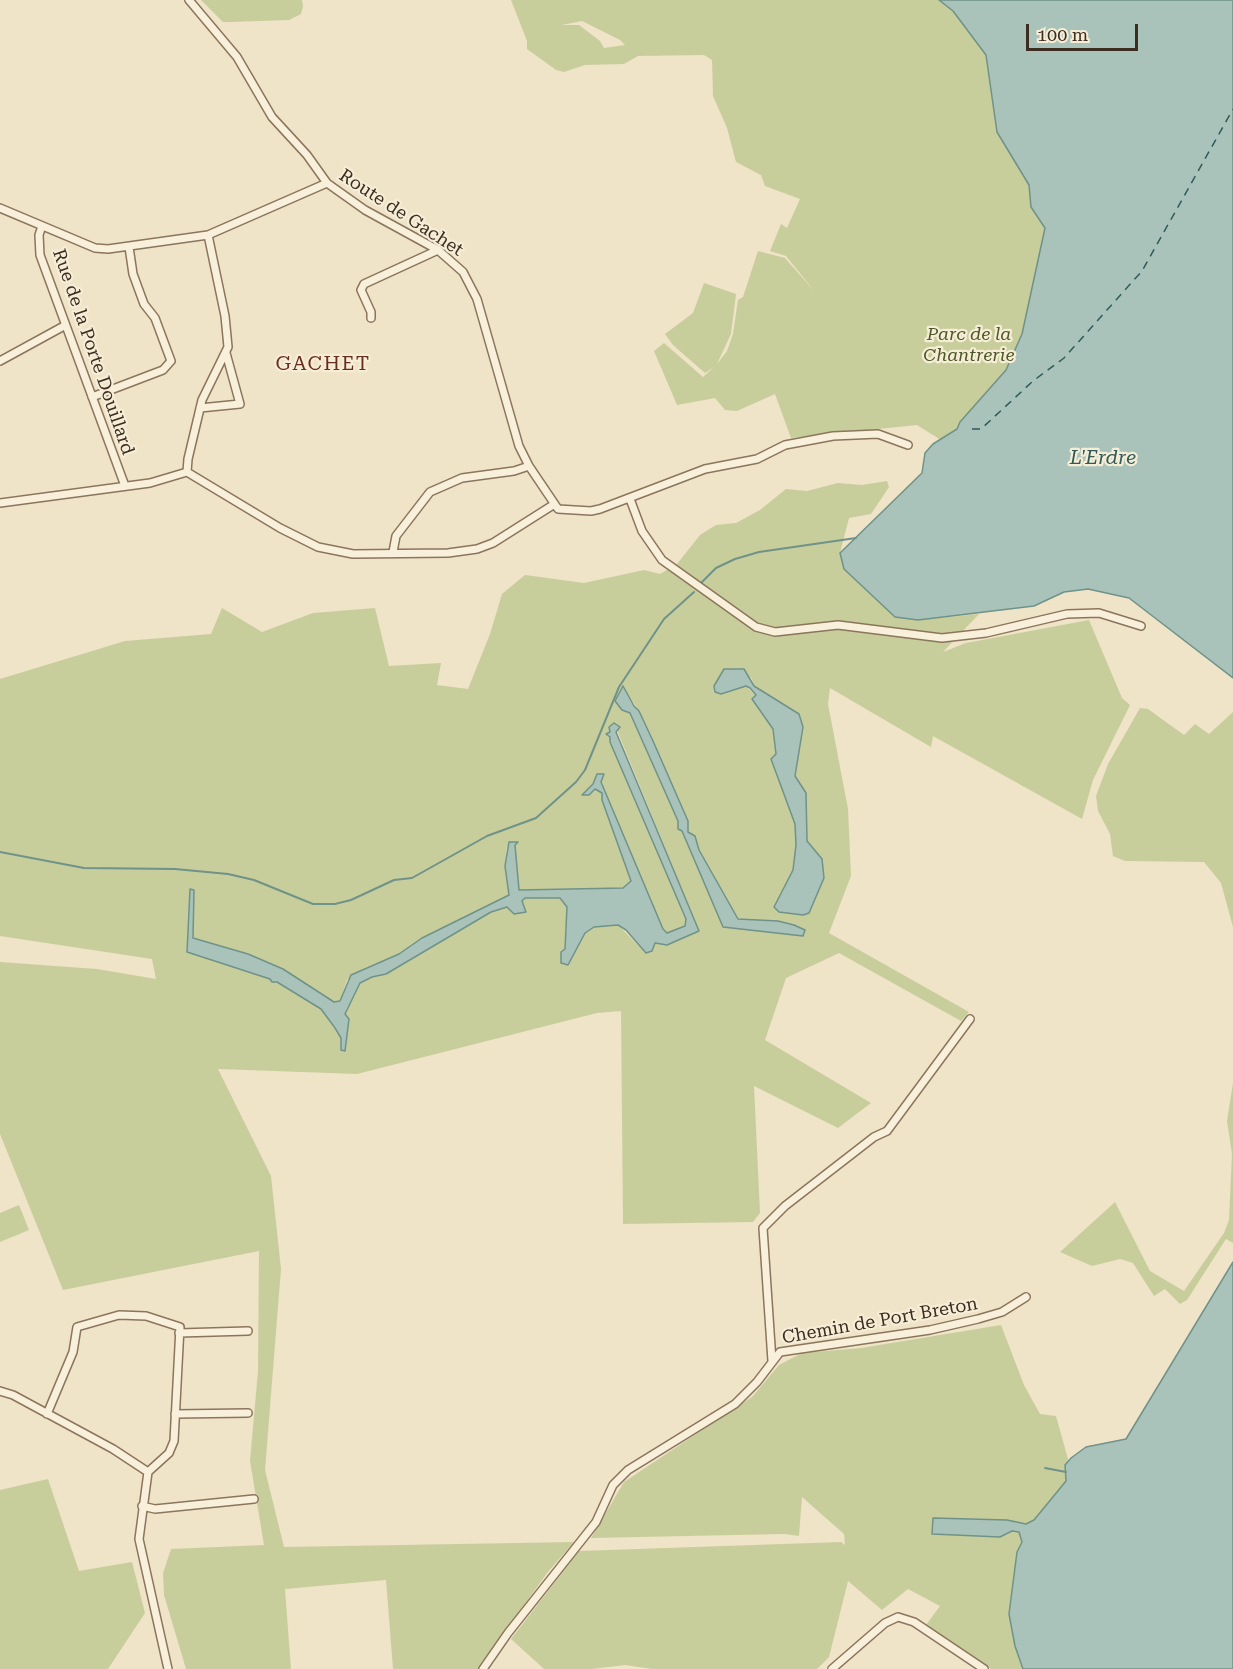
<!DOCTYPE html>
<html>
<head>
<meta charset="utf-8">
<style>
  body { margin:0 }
  #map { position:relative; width:1233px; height:1669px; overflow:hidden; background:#efe3c8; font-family:"Roboto Serif",serif }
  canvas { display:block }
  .scale { position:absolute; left:1026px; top:24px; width:112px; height:27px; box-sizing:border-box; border:3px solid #3c2d20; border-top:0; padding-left:8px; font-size:18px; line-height:21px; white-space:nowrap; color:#3c2d20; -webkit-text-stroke:4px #f6edd7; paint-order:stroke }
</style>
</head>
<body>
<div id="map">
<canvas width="1233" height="1669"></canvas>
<div class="scale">100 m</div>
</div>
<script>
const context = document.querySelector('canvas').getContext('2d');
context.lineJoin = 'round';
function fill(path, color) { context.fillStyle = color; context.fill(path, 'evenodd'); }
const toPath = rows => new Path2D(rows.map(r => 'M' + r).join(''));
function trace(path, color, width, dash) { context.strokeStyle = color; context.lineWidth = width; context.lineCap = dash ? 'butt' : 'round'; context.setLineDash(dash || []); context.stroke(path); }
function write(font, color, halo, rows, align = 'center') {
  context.font = font + ' "Roboto Serif",serif'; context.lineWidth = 4.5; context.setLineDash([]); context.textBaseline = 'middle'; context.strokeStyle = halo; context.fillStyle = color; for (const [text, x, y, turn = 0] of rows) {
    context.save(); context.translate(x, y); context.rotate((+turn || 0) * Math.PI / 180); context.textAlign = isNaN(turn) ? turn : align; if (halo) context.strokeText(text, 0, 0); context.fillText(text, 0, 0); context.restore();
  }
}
const green = toPath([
  [201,0,302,0,303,6,301,14,289,20,231,22,223,22],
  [511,0,939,0,953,11,986,55,997,132,1029,185,1031,207,1045,228,1022,334,1006,370,960,422,957,429,941,440,917,425,791,438,775,394,737,411,725,410,715,398,677,405,654,351,664,343,703,377,714,367,705,373,673,345,665,334,693,313,704,283,736,294,731,334,717,364,727,351,733,334,738,300,743,297,758,251,785,258,815,292,786,256,770,251,781,224,787,228,800,199,765,186,761,175,736,162,727,128,713,96,712,60,704,55,638,56,624,64,585,65,564,72,556,70,527,49,527,41],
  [582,21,620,40,625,45,604,48,600,41,579,25,562,25],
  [887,481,889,487,871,514,849,518,840,553,845,569,895,616,918,620,979,614,943,652,966,643,1089,620,1122,698,1130,705,1093,780,1082,819,933,736,931,747,830,688,828,704,848,809,851,876,829,933,969,1012,961,1021,839,953,786,978,765,1040,871,1103,838,1128,754,1086,760,1213,753,1222,623,1224,621,1011,597,1013,357,1074,218,1069,271,1176,281,1269,265,1470,284,1547,574,1542,547,1573,478,1669,393,1669,386,1580,285,1589,291,1669,186,1669,164,1595,163,1573,171,1549,264,1545,250,1461,258,1371,259,1251,63,1290,0,1134,0,962,97,969,156,979,152,959,0,936,0,679,125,641,211,634,222,608,262,632,313,613,375,608,389,666,441,663,437,685,468,689,490,634,502,594,525,575,584,583,644,570,660,574,677,564,700,535,716,525,736,523,760,510,786,489,807,491,838,483,862,485],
  [751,677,754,686,799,714,803,727,795,776,806,793,807,841,822,859,774,907,793,870,796,845,795,824,771,759,776,754,773,729,753,699,756,696,746,686],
  [623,687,639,711,653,741,688,821,688,832,695,836,699,850,738,919,778,921,797,927,723,927,682,831,678,829,678,821,630,712,622,710],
  [612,726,617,730,699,931,655,943,644,951,618,925,594,927,585,933,561,963,561,952,565,950,567,907,560,898,525,898,491,912,386,974,372,977,360,983,345,1014,346,1044,341,1050,341,1038,321,1009,276,982,272,982,270,979,188,952,194,890,193,938,248,954,283,969,334,1002,340,1001,347,980,365,968,399,954,422,938,509,895,505,866,507,847,515,845,519,890,623,888,631,881,602,800,602,792,592,789,603,774,601,782,663,929,667,933,685,926,686,919,610,743,610,736,607,734,611,732,609,727],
  [1140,708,1148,709,1184,735,1195,724,1209,734,1233,712,1233,927,1221,883,1204,862,1125,861,1113,856,1110,834,1098,811,1096,796,1108,764],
  [1233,1083,1233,1243,1226,1239,1187,1300,1180,1304,1165,1289,1154,1296,1133,1263,1120,1259,1092,1266,1060,1252,1115,1202,1150,1271,1184,1291,1224,1233,1229,1220,1232,1154,1227,1121],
  [19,1205,29,1230,0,1242,0,1213],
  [1001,1325,1024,1385,1040,1414,1056,1416,1068,1459,1067,1481,1034,1520,1026,1524,1006,1520,933,1518,932,1533,1006,1535,1012,1531,1019,1532,1022,1542,1017,1553,1009,1614,1015,1646,1023,1669,991,1669,974,1659,926,1625,940,1606,908,1589,882,1610,848,1581,829,1657,817,1669,652,1669,625,1665,592,1669,544,1669,511,1639,579,1551,841,1542,845,1545,844,1534,802,1497,799,1536,784,1534,591,1538,624,1482,752,1397,779,1365,802,1353,861,1348],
  [48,1479,79,1571,132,1562,145,1613,108,1669,0,1669,0,1490]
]);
const water = toPath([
  [939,0,1233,0,1233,678,1129,598,1088,589,1064,592,1034,606,918,620,895,617,844,569,840,553,922,473,925,453,933,444,957,429,960,422,1006,370,1022,334,1045,228,1031,207,1029,185,997,132,986,55,953,11,939,0],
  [724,669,744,669,754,686,799,714,803,727,795,776,806,793,807,841,822,859,824,878,809,913,803,915,779,912,774,907,793,870,796,845,795,824,771,759,776,754,773,729,752,699,756,695,750,688,746,686,721,694,715,692,714,686,724,669],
  [623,686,634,706,639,711,653,741,688,821,688,832,695,836,699,850,738,919,778,921,794,925,805,930,803,936,723,927,682,831,678,829,678,821,630,713,622,710,615,701,623,686],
  [614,723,620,727,616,732,699,931,667,945,655,943,652,951,646,953,626,930,618,925,594,927,585,933,568,965,561,963,561,952,565,949,567,907,560,898,525,898,522,901,526,912,514,914,507,907,491,912,386,974,372,977,360,983,345,1014,349,1019,345,1051,341,1050,341,1038,335,1028,321,1009,277,982,272,982,270,979,187,952,190,889,194,890,193,938,248,954,283,969,334,1002,340,1001,351,975,399,954,422,938,509,895,505,866,509,842,518,842,515,845,519,890,623,888,631,881,602,800,602,793,595,789,589,795,582,795,593,784,597,774,604,774,601,782,663,929,667,933,685,926,686,919,610,742,610,737,606,734,610,732,609,727,614,723],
  [1233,1262,1233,1669,1023,1669,1015,1646,1009,1614,1017,1552,1022,1542,1019,1532,1012,1531,1000,1537,932,1534,933,1518,1007,1520,1026,1524,1034,1520,1066,1481,1065,1465,1071,1458,1086,1447,1126,1439,1233,1262]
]);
const stream = toPath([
  [699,585,716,568,735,559,759,552,856,538],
  [0,852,84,868,175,869,228,874,254,880,313,904,335,904,351,900,394,880,412,878,487,836,536,818,576,782,585,770,619,687,664,619,694,592],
  [1045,1468,1066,1472]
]);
const ferry = toPath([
  [972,429,981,429,1033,381,1064,358,1142,271,1233,109]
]);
const minor = toPath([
  [189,0,237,57,272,117,307,155,327,183,365,210,438,250,463,272,477,299,519,446,529,466,558,509,591,511,600,509,705,469,757,459,785,445,833,436,878,434,908,445],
  [0,208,95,248,108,249,208,235,327,183],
  [42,226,39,235,40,255,125,486],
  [371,318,371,312,361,290,364,284,438,250],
  [0,361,64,326],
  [92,397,163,370,171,361,155,318,144,304,133,274,129,247],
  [200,408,240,404,226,353],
  [187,472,188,459,202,400,228,347,225,316,208,235],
  [630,499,642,531,662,560,756,627,775,632,838,625,942,638,986,633,1067,614,1099,613,1141,626],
  [0,503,150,483,187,472,280,528,318,547,353,554,448,553,477,549,493,543,553,505],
  [393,552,396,536,430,492,462,478,514,471,529,466],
  [179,1333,248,1331],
  [772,1361,763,1228,785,1206,874,1137,887,1131,970,1019],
  [0,1391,13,1395,113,1449,148,1472],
  [47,1414,73,1352,77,1327,119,1315,146,1316,180,1327,174,1441,169,1453,148,1472],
  [175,1414,248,1413],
  [148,1472,139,1539,168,1669],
  [142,1506,155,1509,254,1499],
  [483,1669,508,1633,596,1522,613,1485,628,1470,735,1404,757,1382,780,1352,930,1330,978,1319,1002,1312,1026,1297],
  [832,1669,885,1623,898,1617,914,1622,984,1669]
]);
const streetNames = [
  ["Route de Gachet",401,213,33],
  ["Rue de la Porte Douillard",93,352,71],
  ["Chemin de Port Breton",880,1321,-10]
];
const parkNames = [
  ["Parc de la",969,335],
  ["Chantrerie",969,356]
];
const neighbourhoodNames = [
  ["GACHET",323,364]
];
const waterNames = [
  ["L'Erdre",1103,458]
];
fill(green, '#c8ce9b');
fill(water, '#a9c3bb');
trace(water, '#6f9289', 1.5);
trace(stream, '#6f9289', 2);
trace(ferry, '#2f5b59', 1.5, [8, 6]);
trace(minor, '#8b755c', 10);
trace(minor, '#f9f0db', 7);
write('18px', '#3c2d20', '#f6edd7', streetNames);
write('italic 18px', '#4c5826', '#f6edd7', parkNames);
context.letterSpacing = '1.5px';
write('20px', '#692e1f', '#f6edd7', neighbourhoodNames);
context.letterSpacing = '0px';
write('italic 20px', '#2f5b59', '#f6edd7', waterNames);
</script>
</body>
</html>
